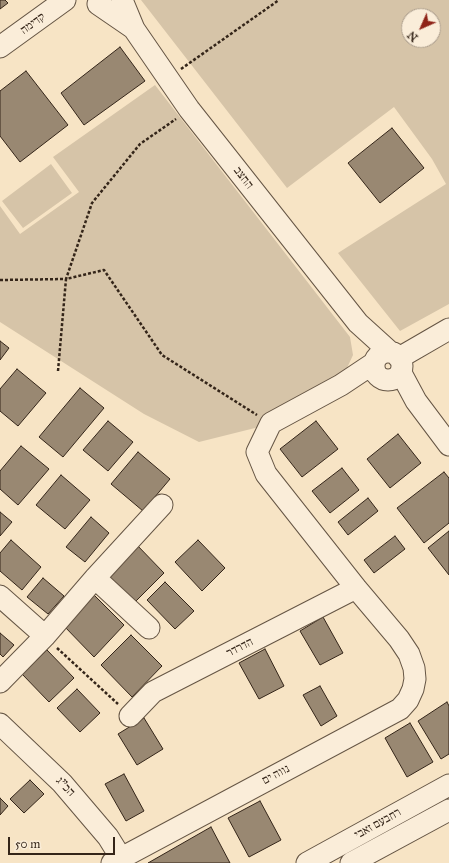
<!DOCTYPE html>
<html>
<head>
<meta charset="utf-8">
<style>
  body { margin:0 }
  #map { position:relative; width:449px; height:863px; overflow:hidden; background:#f7e4c5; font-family:"IM FELL Great Primer",serif }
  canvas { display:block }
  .north { position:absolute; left:401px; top:8px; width:40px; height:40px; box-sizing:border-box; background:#faedd9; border:1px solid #ab9d8c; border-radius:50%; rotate:225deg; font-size:11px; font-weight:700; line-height:16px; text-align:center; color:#342519 }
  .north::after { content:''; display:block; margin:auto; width:14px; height:18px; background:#8f2418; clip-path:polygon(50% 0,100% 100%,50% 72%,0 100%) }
  .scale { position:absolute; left:8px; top:837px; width:107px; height:18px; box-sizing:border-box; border:2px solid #342519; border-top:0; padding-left:5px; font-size:12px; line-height:14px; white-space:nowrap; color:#342519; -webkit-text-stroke:3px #faedd9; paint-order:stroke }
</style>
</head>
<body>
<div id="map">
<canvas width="449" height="863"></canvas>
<div class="north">N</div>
<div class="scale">50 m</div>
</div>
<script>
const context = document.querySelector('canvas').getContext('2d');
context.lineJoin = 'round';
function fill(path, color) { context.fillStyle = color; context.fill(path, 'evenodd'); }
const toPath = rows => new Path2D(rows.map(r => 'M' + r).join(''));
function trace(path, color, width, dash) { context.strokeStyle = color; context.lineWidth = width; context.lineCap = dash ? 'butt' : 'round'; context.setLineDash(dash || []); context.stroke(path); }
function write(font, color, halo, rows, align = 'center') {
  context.font = font + ' "IM FELL Great Primer","Frank Ruhl Libre",serif'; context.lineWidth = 3; context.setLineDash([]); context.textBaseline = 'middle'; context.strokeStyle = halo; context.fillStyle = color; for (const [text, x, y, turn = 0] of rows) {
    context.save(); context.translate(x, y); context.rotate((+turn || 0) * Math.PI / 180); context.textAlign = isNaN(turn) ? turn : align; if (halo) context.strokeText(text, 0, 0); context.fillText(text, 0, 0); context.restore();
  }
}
const green = toPath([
  [141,0,449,0,449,304,400,331,338,253,446,184,432,159,394,107,287,188],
  [409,16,433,16,433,40,409,40],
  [155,85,350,337,353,355,347,368,271,424,199,442,144,414,0,322,0,206,20,234,79,192,53,157],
  [51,164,72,193,23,228,2,201]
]);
const building = toPath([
  [0,0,5,0,8,3,0,9,0,0],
  [120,47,145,81,84,125,61,93,120,47],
  [26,71,68,125,20,162,0,136,0,91,26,71],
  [392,128,424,168,380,203,348,163,392,128],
  [0,341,9,348,0,360,0,341],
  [17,369,46,393,18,426,0,411,0,389,17,369],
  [80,388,104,408,63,457,39,437,80,388],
  [108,421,133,442,108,471,83,450,108,421],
  [316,421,338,449,302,477,280,449,316,421],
  [398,434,421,463,390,488,367,459,398,434],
  [21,446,49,469,18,505,0,489,0,471,21,446],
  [138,452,170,479,143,511,111,484,138,452],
  [342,468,359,490,330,513,312,491,342,468],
  [444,472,449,478,449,523,424,543,397,508,444,472],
  [61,475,90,500,65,529,36,505,61,475],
  [368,498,378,511,348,535,338,522,368,498],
  [0,512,12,522,0,536,0,512],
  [91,517,109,533,85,562,66,547,91,517],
  [449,531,449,575,428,548,449,531],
  [395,536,405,549,374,573,364,560,395,536],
  [11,540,41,567,22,590,0,571,0,553,11,540],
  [198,540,225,568,202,591,175,562,198,540],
  [135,543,164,573,134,603,104,573,135,543],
  [43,578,64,596,48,614,27,597,43,578],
  [165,582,194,611,175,629,147,600,165,582],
  [93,594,124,625,94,657,63,625,93,594],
  [323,617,343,653,320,665,300,631,323,617],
  [0,633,14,645,3,657,0,654,0,633],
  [131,635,162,666,132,697,101,665,131,635],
  [265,649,284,686,259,699,239,663,265,649],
  [47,650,74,678,49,702,22,674,47,650],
  [320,686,337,716,321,726,303,695,320,686],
  [77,689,100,713,80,732,57,708,77,689],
  [447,702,449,706,449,754,441,759,418,721,447,702],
  [144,718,163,749,137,765,118,734,144,718],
  [410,723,433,762,407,777,385,738,410,723],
  [124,774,144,811,126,821,105,784,124,774],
  [30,780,44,794,24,813,10,799,30,780],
  [0,798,8,806,0,815,0,798],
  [260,801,281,840,249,857,228,818,260,801],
  [211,827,230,863,148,863,211,827]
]);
const path = toPath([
  [181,69,279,0],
  [0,280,66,279,92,203,140,144,176,119],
  [58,371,66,279,104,270,162,355,257,415],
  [57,648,118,704]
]);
const minor = toPath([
  [122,0,134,29,189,109,358,323,390,352],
  [98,4,133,28],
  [0,47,65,0],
  '374 366a14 14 0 1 1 28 0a14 14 0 1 1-28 0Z',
  [399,358,449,329],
  [401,373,416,401,449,445],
  [95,578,149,628],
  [0,596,45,636],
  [0,682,45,636,95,578,162,505],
  [130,716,153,692,356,588],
  [0,724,62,783,108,837,121,858],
  [112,863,400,709,408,700,413,689,415,679,414,668,409,654,399,639,356,588,266,474,257,452,271,423,341,385,374,363],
  [307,863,449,785],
  [351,863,449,810]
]);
const streetNames = [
  ["קדימה",33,24,-36],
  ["החצב",243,178,52],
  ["הדרדר",240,648,-27],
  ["נווה ים",276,775,-28],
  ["הכ\"ג",65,787,47],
  ["רחבעם זאבי",378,824,-29]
];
fill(green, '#d6c4a8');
fill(building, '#998872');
trace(building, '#342519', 1);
trace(minor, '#655544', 23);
trace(path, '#342519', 2.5, [3, 2]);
trace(minor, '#faedd9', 21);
write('12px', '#342519', '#faedd9', streetNames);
</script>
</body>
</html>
